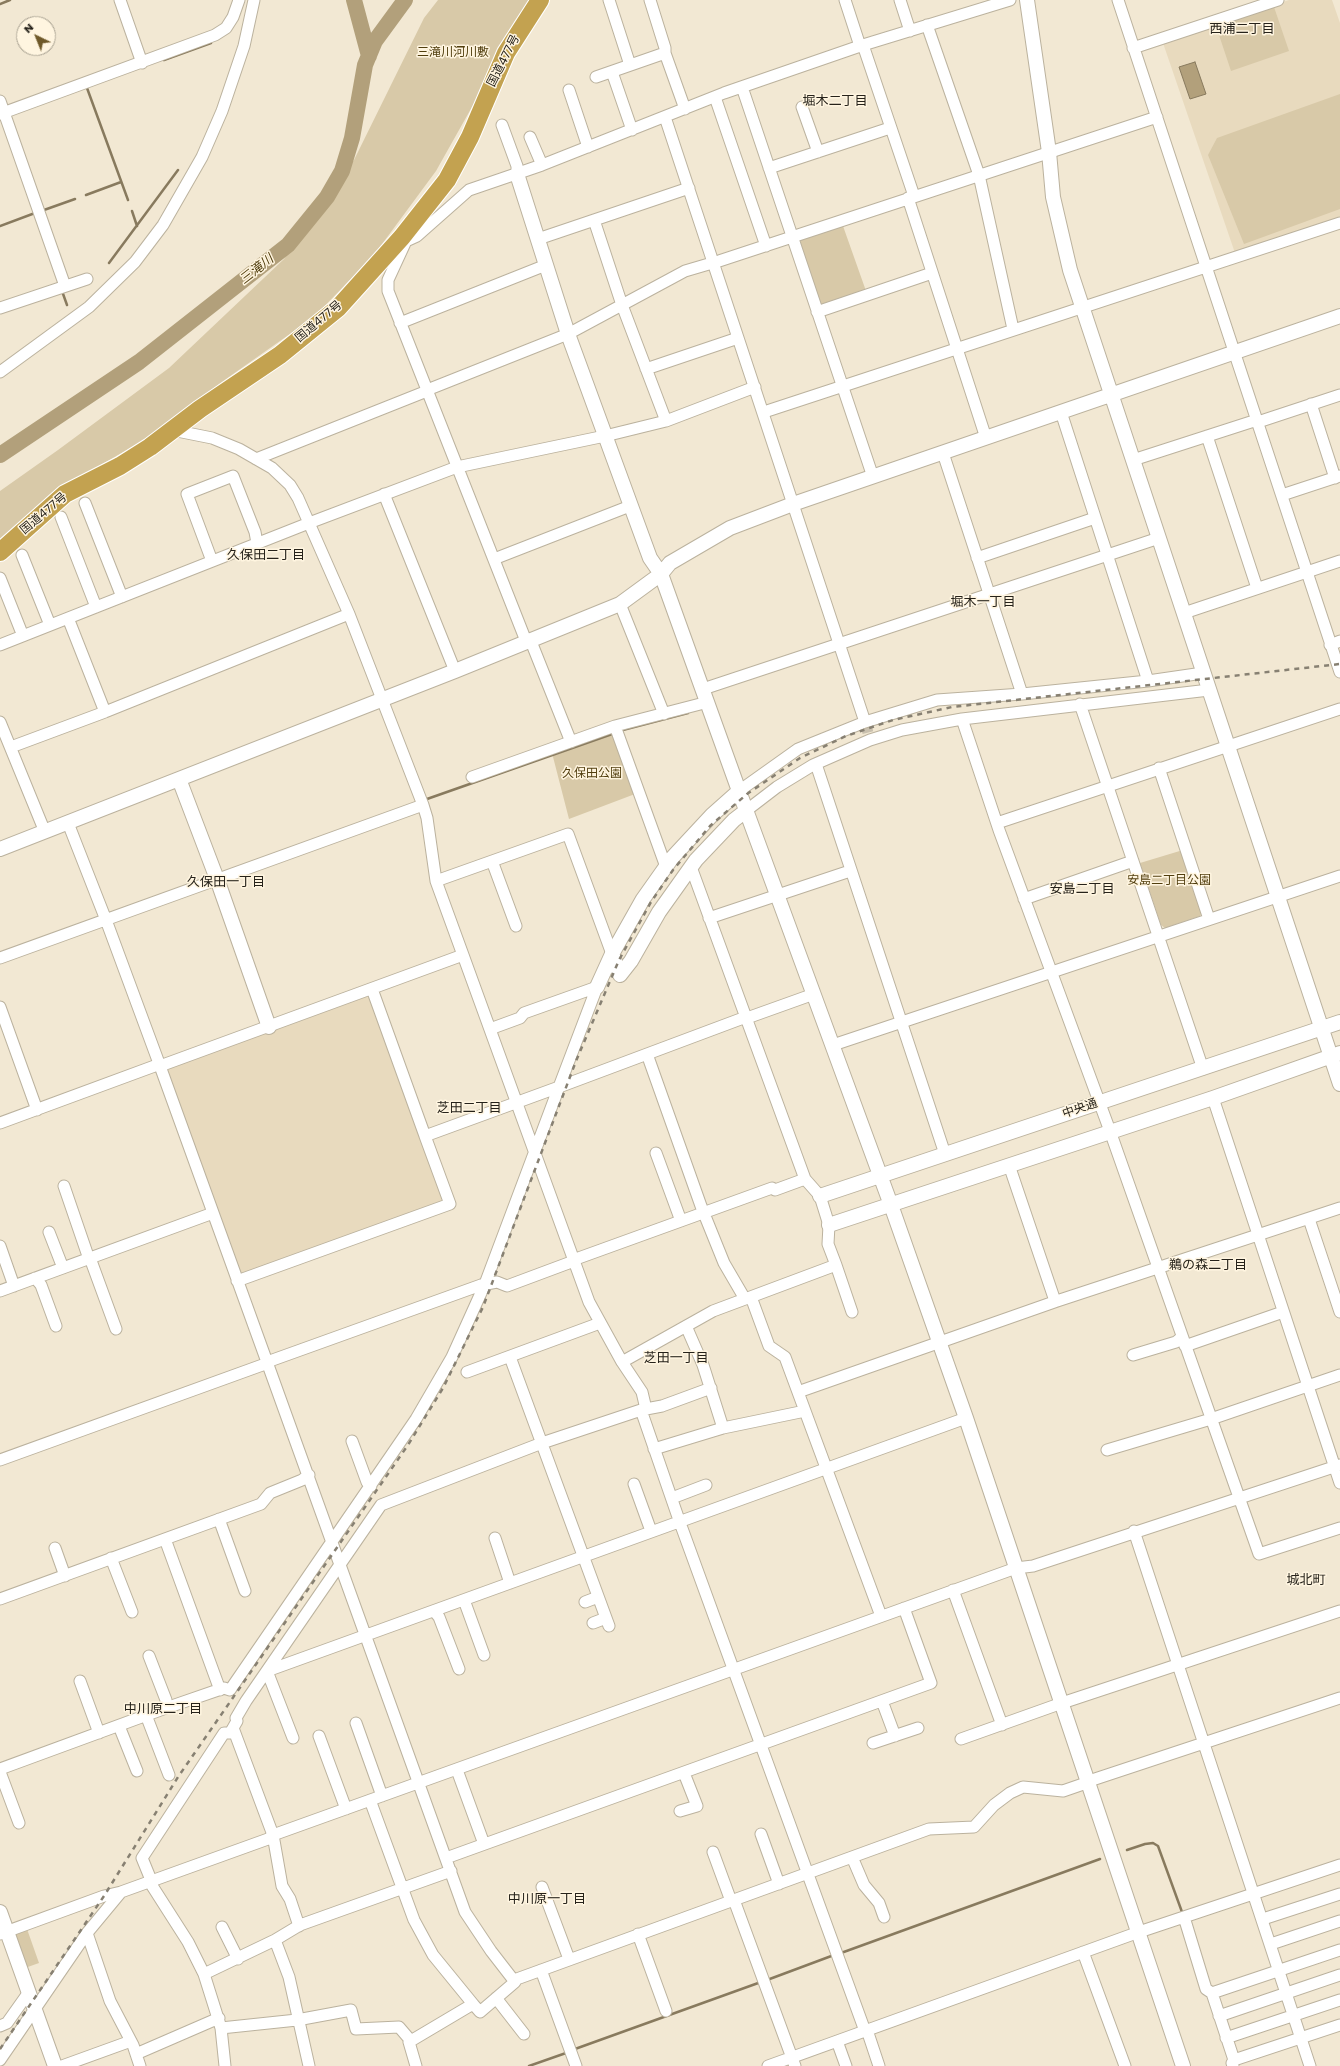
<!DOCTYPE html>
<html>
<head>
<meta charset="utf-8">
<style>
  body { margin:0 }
  #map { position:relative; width:1340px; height:2066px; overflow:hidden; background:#f2e8d3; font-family:Poppins,sans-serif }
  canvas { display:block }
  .north { position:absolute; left:16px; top:16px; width:40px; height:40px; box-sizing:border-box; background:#fff5e0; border:1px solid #a8a191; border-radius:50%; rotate:317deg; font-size:11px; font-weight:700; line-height:16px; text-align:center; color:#26221a }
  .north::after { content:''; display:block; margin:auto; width:14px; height:18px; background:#6f5929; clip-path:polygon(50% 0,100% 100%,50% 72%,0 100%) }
</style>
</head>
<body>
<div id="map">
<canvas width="1340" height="2066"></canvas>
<div class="north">N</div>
</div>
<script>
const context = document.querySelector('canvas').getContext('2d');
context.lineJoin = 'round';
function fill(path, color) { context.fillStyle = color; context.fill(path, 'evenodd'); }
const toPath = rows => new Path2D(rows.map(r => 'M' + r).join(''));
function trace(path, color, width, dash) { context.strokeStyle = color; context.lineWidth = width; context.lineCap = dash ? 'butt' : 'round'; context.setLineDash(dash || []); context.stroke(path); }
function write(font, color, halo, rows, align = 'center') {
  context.font = font + ' Poppins,"Noto Sans JP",sans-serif'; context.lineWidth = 3; context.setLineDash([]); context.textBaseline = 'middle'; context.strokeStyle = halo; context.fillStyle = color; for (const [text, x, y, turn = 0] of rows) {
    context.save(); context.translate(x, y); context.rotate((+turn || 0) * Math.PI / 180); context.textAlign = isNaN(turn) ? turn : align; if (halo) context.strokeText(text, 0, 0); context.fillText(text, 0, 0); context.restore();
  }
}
const built = toPath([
  [1289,0,1332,0,1340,23,1340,218,1235,253,1163,43],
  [363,996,370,998,442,1198,440,1203,244,1274,238,1270,167,1072,170,1067]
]);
const green = toPath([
  [438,0,531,0,515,21,477,98,436,171,374,255,314,317,219,384,153,435,64,486,0,541,0,491,58,450,169,368,284,259,354,160,424,18],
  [1274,7,1289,51,1231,71,1216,26],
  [1340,94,1340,209,1244,244,1208,155,1217,138],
  [843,226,866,291,823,305,818,304,799,243,801,240],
  [612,731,635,794,569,819,552,753],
  [1183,850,1202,912,1200,916,1165,928,1161,925,1140,863],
  [27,1929,39,1963,25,1968,13,1935]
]);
const water = toPath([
  [1195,62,1206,94,1190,99,1179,67,1195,62]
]);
const stream = toPath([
  [0,4,10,0],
  [164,60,211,43],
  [87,88,128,200],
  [86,195,121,182],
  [44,210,75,199],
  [132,211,137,226],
  [0,226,35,213],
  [109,263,178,170],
  [62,291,67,305],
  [619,731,688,713],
  [427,799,615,733],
  [1127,1850,1145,1844,1153,1843,1158,1846,1182,1912],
  [841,1953,1100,1859],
  [767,1980,834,1955],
  [575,2049,761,1982],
  [529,2066,566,2053]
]);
const river = toPath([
  [354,0,369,56],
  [0,455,139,362,288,245,327,197,342,171,352,138,365,65,375,41,405,0]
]);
const minorTunnel = toPath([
  [865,722,870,740]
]);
const minor = toPath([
  [120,0,142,63],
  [609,0,630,65],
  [650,0,665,48,665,53],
  [845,0,860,46],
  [900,0,910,31],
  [1118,0,1340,672],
  [927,25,979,175,1013,329],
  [863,45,914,196],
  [1133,48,1278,0],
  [612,72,632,130],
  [596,77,665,53,685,109],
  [742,87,873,477],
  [569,90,588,147],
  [715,97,766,246],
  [0,101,65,286],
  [802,107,818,152],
  [0,114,215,35,226,28,233,17,239,0],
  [665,117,865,722],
  [502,125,517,166,517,174],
  [530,137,542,165],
  [769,168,890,128],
  [908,198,986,438],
  [594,220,622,305,666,421],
  [402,237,406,241,417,236,469,190,542,165,724,93,863,45,1010,0],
  [538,239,689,188],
  [406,241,388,280,388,291,526,641],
  [0,308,87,279],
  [817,312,932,273],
  [400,323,546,265],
  [646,369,738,338],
  [0,372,89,307,135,262,163,225,202,157,222,111,244,46,254,0],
  [427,390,568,334,685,271,719,261,1157,117],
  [1311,404,1335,478],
  [764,412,1340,223],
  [1061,412,1148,681],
  [1258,422,1340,395],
  [172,430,212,438,239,449,272,468,290,485,298,498,349,614,423,805,427,818,436,881,463,955],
  [1207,436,1257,588],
  [943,453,1022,694],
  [256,459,427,391],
  [1133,460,1257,420],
  [384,494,455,671],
  [1282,495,1340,476],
  [85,503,122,597],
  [61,517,96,607],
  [22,555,50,625],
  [977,558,1095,518],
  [494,559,630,506],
  [212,561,187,494,233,476,255,532,257,543],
  [0,578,23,636],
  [620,604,664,714],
  [1184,613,1340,561],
  [68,618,105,712],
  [530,639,571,742],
  [0,645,309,523,457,467,605,436,666,421,755,387],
  [1330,645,1340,641],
  [703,689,1159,538],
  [1080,704,1203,1069],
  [962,719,999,830,1110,1131,1259,1554,1340,1528],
  [0,722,45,832],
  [615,726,666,867],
  [11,747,105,712,349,614],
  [816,764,945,1154],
  [1159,768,1209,919],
  [472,777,615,726,708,702],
  [739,791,798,749,865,722,937,700,1022,694,1148,681,1203,673],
  [747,810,777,787,813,765,870,740,902,730,962,719,1209,690],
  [68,823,106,920,160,1066],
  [997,823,1340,709],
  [492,861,516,926],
  [436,881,568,834,612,954],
  [1024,899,1133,861],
  [709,918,850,871],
  [0,958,423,805],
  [372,989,425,1136],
  [0,1007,37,1110],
  [747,1018,814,994],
  [833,1045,1340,876],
  [647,1054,701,1206,724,1263,745,1299],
  [1213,1098,1340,1483],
  [0,1123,160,1064],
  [656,1153,681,1221],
  [1009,1165,1054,1298,1057,1301],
  [64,1186,89,1259],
  [1309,1219,1340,1312],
  [49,1232,63,1268],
  [0,1246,14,1286],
  [90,1258,116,1329],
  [573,1260,772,1188,775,1190,805,1179],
  [574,1261,507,1286,497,1282,481,1285,267,1362,160,1066,463,955,589,1302,622,1362,642,1392,646,1409,641,1410,679,1520,865,2031],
  [836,1265,852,1312],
  [35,1278,41,1285,56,1326],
  [237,1281,450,1204,425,1136,559,1087,597,987,524,1013,520,1018,490,1029],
  [0,1291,213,1213],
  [751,1297,769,1346,785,1357,881,1616],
  [686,1326,703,1365,723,1428],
  [1185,1346,1283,1312],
  [1133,1355,1176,1342,1182,1337],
  [510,1357,609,1626],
  [267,1362,465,1912,491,1951,515,1982,480,2012,473,2004,409,2042,416,2066],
  [622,1362,713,1311,836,1265,828,1244,829,1225,820,1196,805,1179,691,867],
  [467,1372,600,1323],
  [798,1392,1057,1301,1340,1208],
  [646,1409,662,1406,711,1388],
  [352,1441,367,1482,371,1486],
  [654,1449,723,1428,805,1411],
  [1107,1450,1211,1419,1340,1375],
  [0,1460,268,1363],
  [634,1484,651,1531],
  [672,1498,706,1485],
  [219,1519,245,1591],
  [1134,1531,1310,2066],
  [495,1538,510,1583],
  [165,1539,220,1690],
  [55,1548,65,1576],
  [111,1558,132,1612],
  [953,1590,1002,1725],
  [0,1599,261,1504,270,1493,302,1480,309,1475],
  [464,1600,484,1655],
  [585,1602,598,1597],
  [434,1611,439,1617,459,1669],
  [593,1623,606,1618],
  [149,1656,166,1700,166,1708],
  [267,1671,966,1418],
  [267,1671,293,1738],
  [80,1681,99,1733],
  [882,1701,895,1736],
  [146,1715,169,1775],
  [356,1723,382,1796],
  [119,1726,137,1771],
  [233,1728,273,1835,282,1886,290,1899,299,1926],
  [319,1736,346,1809],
  [961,1739,1062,1703,1340,1611],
  [873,1743,918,1728],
  [0,1769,166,1708,224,1688,230,1690,416,1419,452,1357,485,1284,559,1087,746,1017],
  [457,1770,484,1844],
  [0,1772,19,1823],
  [1089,1781,1340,1698],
  [370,1800,414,1920,433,1955,473,2004],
  [680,1811,697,1806,684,1773],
  [761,1834,779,1884],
  [713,1852,731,1901],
  [852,1857,864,1885,879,1903,884,1917],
  [446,1858,931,1683,904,1608],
  [151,1880,142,1858,224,1733,230,1733,233,1728,237,1721,236,1718,246,1701,381,1505,542,1443,641,1410],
  [149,1881,188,1942,204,1974,221,2028,225,2066],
  [542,1887,569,1959],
  [734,1900,795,2066],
  [1184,1917,1206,1989,1212,1993,1234,2060,1232,2063,1233,2066],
  [1263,1919,1340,1894],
  [222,1927,238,1959],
  [87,1933,110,2001,133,2045,140,2066],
  [0,1934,104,1896,121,1892,268,1839,273,1835,1016,1568,1033,1566,1340,1465],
  [638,1934,666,2011],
  [275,1940,289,1977,309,2066],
  [1271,1944,1340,1921],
  [1083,1952,1125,2066],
  [541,1970,576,2066],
  [204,1974,275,1940,300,1925,451,1871],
  [514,1980,929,1829,974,1827,994,1805,1010,1793,1023,1787,1063,1791,1089,1782],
  [1212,1993,1340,1950],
  [496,1998,524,2034],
  [1219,2016,1340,1975],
  [0,2026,7,2023,29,1992],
  [221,2028,297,2020,351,2010,356,2029,399,2027,411,2041],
  [867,2030,879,2066],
  [1226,2038,1340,2000],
  [837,2041,846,2066],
  [136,2054,219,2018],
  [0,2060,87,1933,121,1892],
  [1234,2060,1340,2025],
  [62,2066,131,2041],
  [768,2066,1139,1932,1340,1865]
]);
const tertiary = toPath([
  [1027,0,1049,152,1053,197,1070,270,1340,1084],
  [517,174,568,334,650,558,661,574,739,791,712,815,672,858,643,899,612,954,597,987],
  [179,779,217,879,269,1027],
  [739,791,891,1205,966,1418,1183,2066],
  [0,849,455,671,620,604,661,574,670,563,730,528,793,504,1340,316],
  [612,954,620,975,631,961,659,912,696,860,734,820,747,810],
  [820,1196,1340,1022],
  [829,1225,1213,1098,1340,1053],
  [0,1912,55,2066]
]);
const trunk = toPath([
  [0,552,65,494,120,466,150,447,200,409,280,355,338,308,402,237,447,180,470,137,506,53,540,0]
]);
const rail = toPath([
  [0,2049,104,1896,178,1777,408,1445,443,1388,483,1307,576,1061,619,960,651,902,673,870,710,826,747,794,800,758,846,736,893,720,952,707,1340,664]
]);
const parkNames = [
  ["三滝川河川敷",453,53],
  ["久保田公園",592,774],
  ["安島二丁目公園",1169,881]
];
const streetNames = [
  ["国道477号",504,61,-63],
  ["国道477号",319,322,-40],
  ["国道477号",44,514,-40],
  ["中央通",1080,1109,-19]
];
const neighbourhoodNames = [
  ["西浦二丁目",1242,30],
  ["堀木二丁目",835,102],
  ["久保田二丁目",266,556],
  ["堀木一丁目",983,603],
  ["久保田一丁目",226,883],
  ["安島二丁目",1082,890],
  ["芝田二丁目",469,1109],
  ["鵜の森二丁目",1208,1266],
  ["芝田一丁目",676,1359],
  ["城北町",1306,1581],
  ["中川原二丁目",163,1710],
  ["中川原一丁目",547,1900]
];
const waterNames = [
  ["三滝川",257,270,-38]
];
fill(built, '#e8dabe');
fill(green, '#d8c9a8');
fill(water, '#b2a07b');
trace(water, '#887a5e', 1);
trace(stream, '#887a5e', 2.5);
trace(river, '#b2a07b', 16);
trace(minorTunnel, '#c9c0ae', 11, [11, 5.5]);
trace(minor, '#bbb29e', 13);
trace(tertiary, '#bbb29e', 16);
trace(trunk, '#fff', 20);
trace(minor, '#fff', 11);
trace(tertiary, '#fff', 14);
trace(trunk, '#c3a250', 18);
trace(rail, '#878072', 2.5, [5, 5]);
write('12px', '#513e0e', '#fff5e0', parkNames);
write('12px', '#26221a', '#fff5e0', streetNames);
write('13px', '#26221a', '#fff5e0', neighbourhoodNames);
write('italic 13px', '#4f3c0b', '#fff5e0', waterNames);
</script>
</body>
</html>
